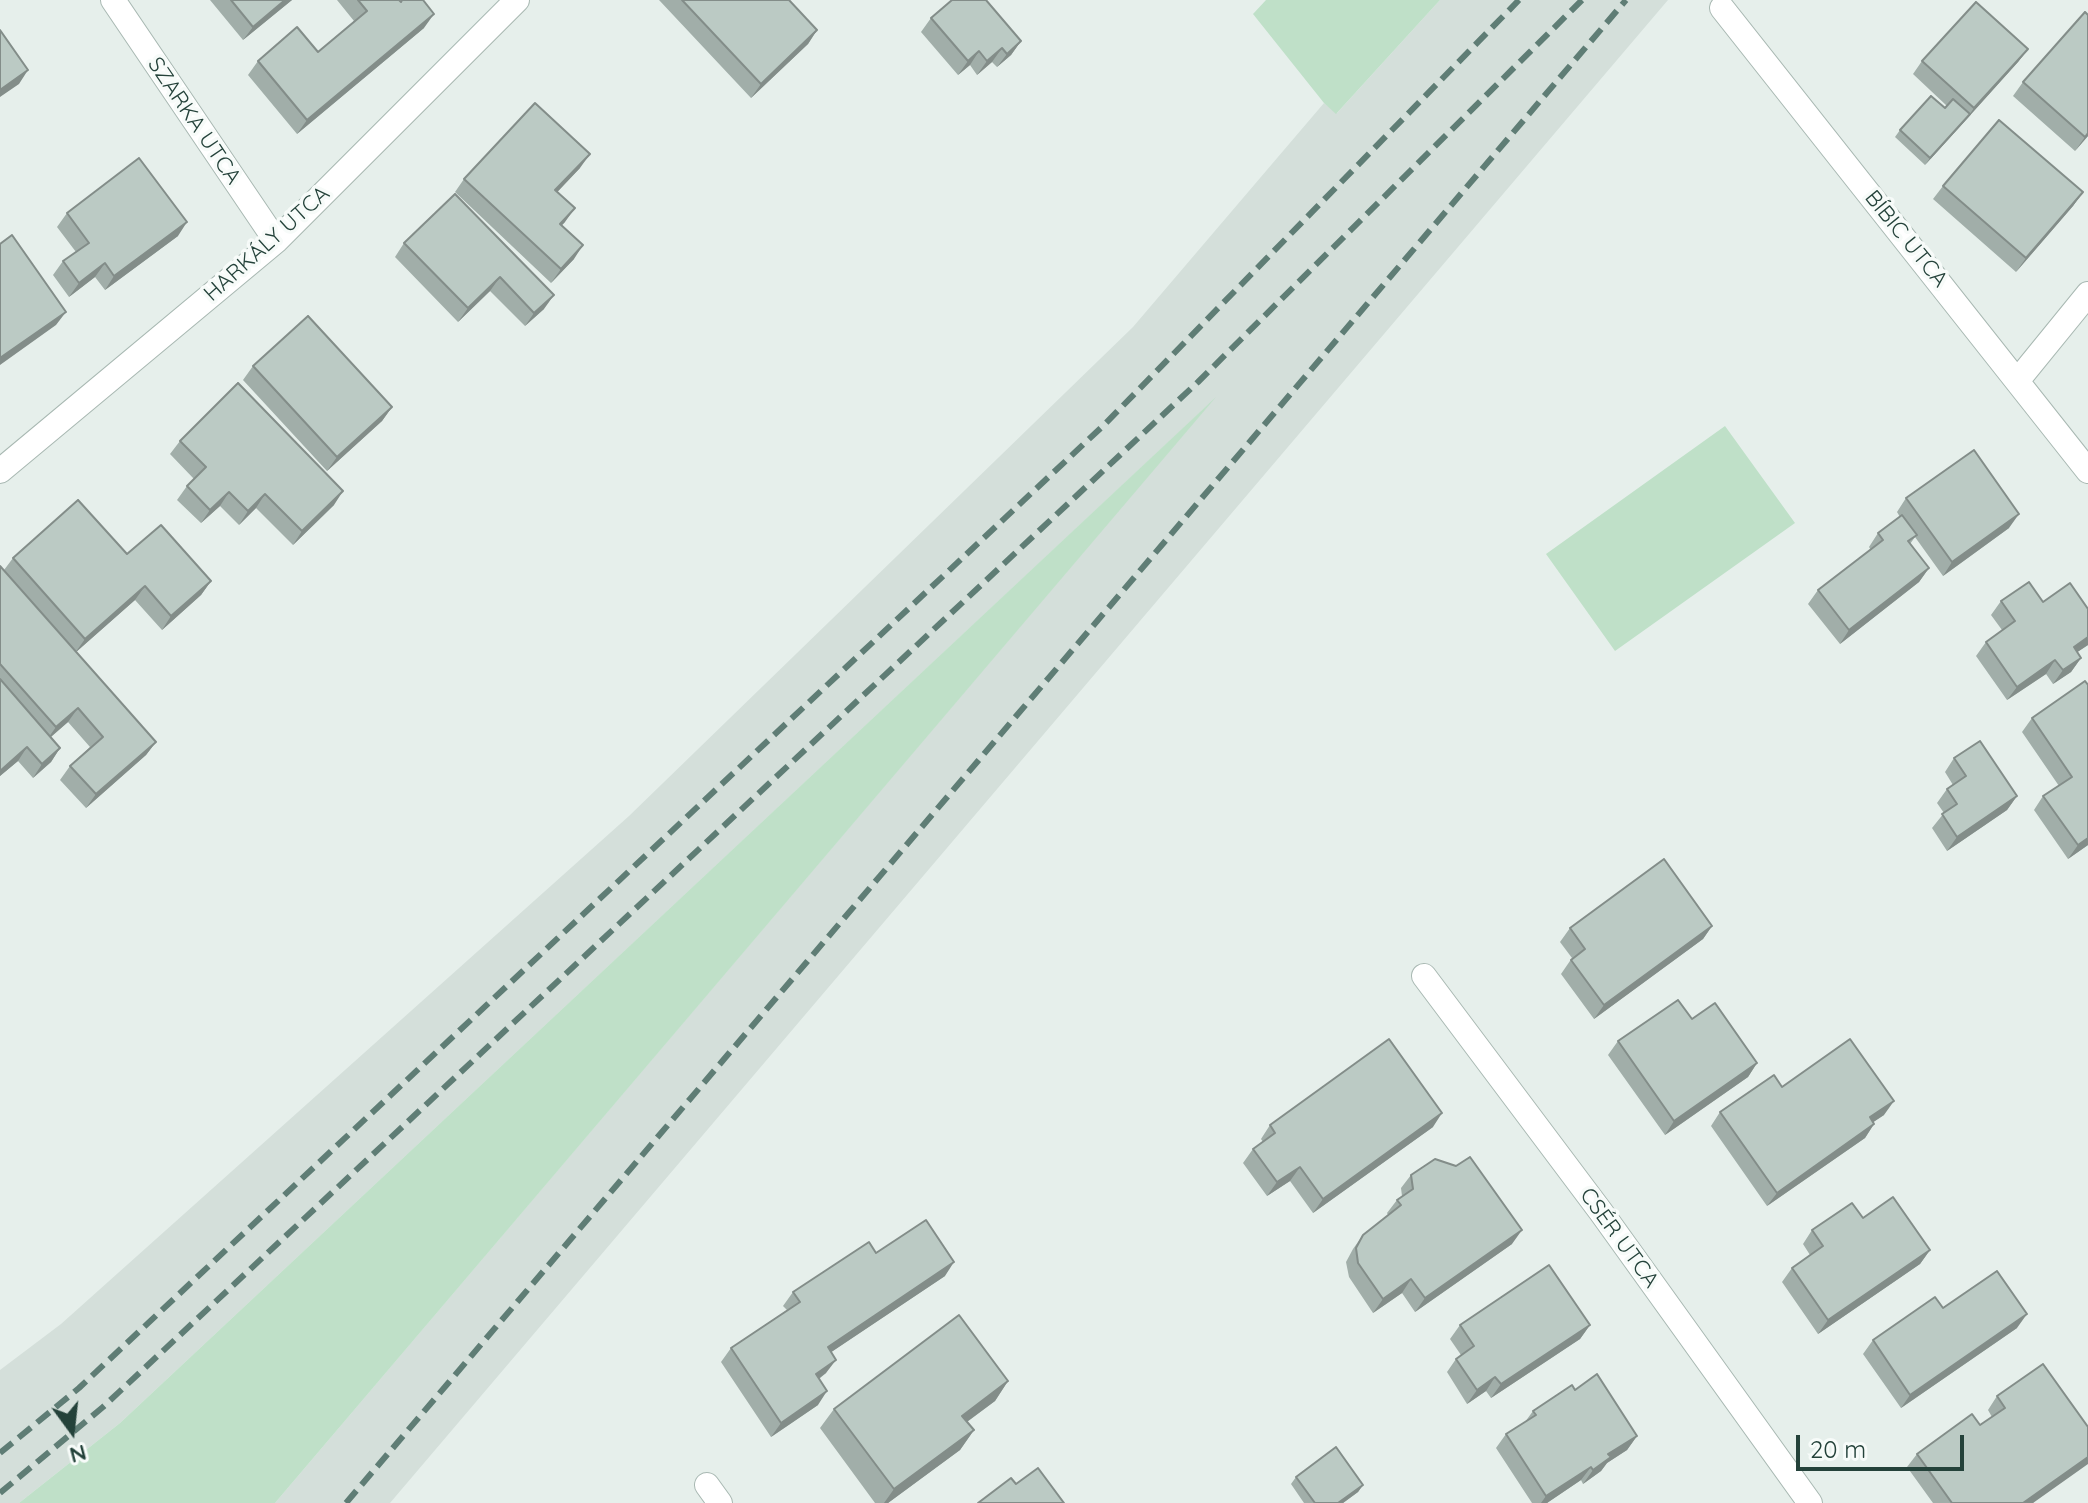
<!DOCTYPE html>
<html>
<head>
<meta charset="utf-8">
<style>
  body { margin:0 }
  #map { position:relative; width:2088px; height:1503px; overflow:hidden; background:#e6efeb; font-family:Quicksand,sans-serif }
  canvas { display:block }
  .north { position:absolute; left:32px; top:1391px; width:80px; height:80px; -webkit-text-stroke:6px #f7fbf9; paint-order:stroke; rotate:165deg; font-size:22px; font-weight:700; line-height:32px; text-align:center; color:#24423a }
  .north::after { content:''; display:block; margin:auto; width:28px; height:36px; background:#24423a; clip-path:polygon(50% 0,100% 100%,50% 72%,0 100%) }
  .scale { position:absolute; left:1796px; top:1435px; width:168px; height:36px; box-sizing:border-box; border:4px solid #24423a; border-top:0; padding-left:10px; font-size:24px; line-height:28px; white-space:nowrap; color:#24423a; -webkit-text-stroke:6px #f7fbf9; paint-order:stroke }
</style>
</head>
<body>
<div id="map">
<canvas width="2088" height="1503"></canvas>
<div class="north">N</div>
<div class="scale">20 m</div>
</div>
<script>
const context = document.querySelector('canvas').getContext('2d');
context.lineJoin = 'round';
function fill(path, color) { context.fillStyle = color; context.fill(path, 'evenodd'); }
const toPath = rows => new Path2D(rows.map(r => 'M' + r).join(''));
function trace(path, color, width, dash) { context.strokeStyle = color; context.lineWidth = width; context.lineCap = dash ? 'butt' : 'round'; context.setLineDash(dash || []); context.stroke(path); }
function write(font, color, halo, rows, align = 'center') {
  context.font = font + ' Quicksand,sans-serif'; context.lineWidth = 7; context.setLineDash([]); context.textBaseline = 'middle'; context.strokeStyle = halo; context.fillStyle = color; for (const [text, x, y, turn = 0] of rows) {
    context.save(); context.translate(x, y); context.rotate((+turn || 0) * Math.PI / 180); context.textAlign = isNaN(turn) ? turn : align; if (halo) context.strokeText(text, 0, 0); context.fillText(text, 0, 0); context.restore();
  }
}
const built = toPath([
  [1440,0,1668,0,390,1503,275,1503,1209,404,120,1423,19,1503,0,1503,0,1370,61,1324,629,816,1133,327,1324,103,1337,113]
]);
const green = toPath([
  [1266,0,1440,0,1336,114,1324,103,1253,14],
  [1216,397,275,1503,19,1503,120,1423],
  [1725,426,1795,523,1615,651,1546,554]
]);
const minor = toPath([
  [113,0,276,241],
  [1722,8,2088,471],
  [2018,380,2088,294],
  [0,471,276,241,517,0],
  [1424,976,1601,1212,1810,1503],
  [707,1485,720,1503]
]);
const rail = toPath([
  [0,1453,79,1388,1105,424,1519,0],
  [0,1493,103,1407,1198,382,1582,0],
  [346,1503,1626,0]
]);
const wall = toPath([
  [210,0,292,0,243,40],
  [337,0,399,0,424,28,297,134,248,75,258,61,318,52,354,21],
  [659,0,789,0,817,30,808,44,751,98],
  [931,18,1021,41,1011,55,997,67,992,62,977,75,970,65,958,75,921,32],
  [2028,49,2018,62,1925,165,1895,137,1900,130,1945,108,1947,106,1913,74,1922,61],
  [2023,82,2088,136,2075,151,2013,96],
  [580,168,557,192,565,222,562,225,574,259,551,283,455,192,464,179],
  [1943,186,2083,192,2073,206,2016,272,1933,199],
  [455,194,544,309,525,326,490,291,458,322,395,257,404,243],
  [67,213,178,236,105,290,95,277,69,297,53,275,63,261,76,252,57,227],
  [253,366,392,407,382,421,327,471,243,380],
  [180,441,334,505,293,545,256,508,239,525,220,506,201,523,177,500,187,486,194,479,170,454],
  [1906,498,2009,528,1943,576,1915,537,1910,544,1929,568,1919,582,1840,644,1808,604,1818,590,1871,550,1869,547,1878,533,1900,517,1897,512],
  [127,554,211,581,201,595,162,630,135,600,76,652,156,742,146,755,86,808,60,780,70,766,90,747,68,722,51,737,60,748,51,762,33,778,18,761,0,776,0,566,4,570,13,558],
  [2001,601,2043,602,2088,645,2077,652,2081,658,2071,672,2053,684,2046,674,2007,700,1976,656,1986,642,2002,630,1991,615],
  [2088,685,2088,845,2068,859,2034,810,2043,796,2059,786,2022,732,2032,718],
  [1954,758,2017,796,2007,810,1947,851,1932,828,1944,813,1937,803,1947,789,1953,785,1945,772],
  [1712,926,1703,939,1594,1019,1561,974,1572,958,1560,942,1570,928],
  [1692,1019,1757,1063,1748,1077,1665,1135,1608,1055,1618,1041],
  [1782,1087,1884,1115,1873,1122,1874,1124,1865,1138,1767,1206,1711,1126,1720,1112],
  [1270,1125,1433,1127,1313,1213,1290,1181,1267,1196,1243,1163,1253,1149,1263,1142,1261,1139],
  [1411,1175,1512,1244,1415,1312,1402,1293,1373,1313,1349,1277,1346,1262,1353,1249,1363,1235,1388,1215,1387,1213,1397,1200,1402,1196,1401,1188],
  [1863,1218,1930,1250,1920,1264,1818,1334,1782,1282,1792,1268,1810,1255,1803,1244,1812,1230],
  [876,1253,945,1276,831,1352,826,1373,819,1379,818,1405,771,1437,721,1362,731,1348,787,1310,783,1306,793,1292],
  [1943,1308,2017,1328,1901,1408,1863,1354,1873,1340],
  [1460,1325,1590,1325,1580,1339,1491,1398,1486,1391,1467,1404,1447,1372,1456,1359,1461,1355,1450,1339],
  [1008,1381,995,1401,967,1422,974,1430,960,1450,888,1503,875,1503,820,1428,834,1409],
  [1575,1390,1637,1436,1627,1450,1607,1463,1601,1471,1583,1484,1581,1480,1547,1503,1532,1503,1496,1448,1506,1434,1525,1422,1533,1411],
  [1997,1396,2088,1427,2033,1503,1933,1503,1907,1467,1917,1454,1980,1425,1992,1417,1988,1410],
  [1296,1477,1363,1485,1358,1492,1343,1503,1304,1503,1291,1484]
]);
const shadedWall = toPath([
  [285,0,292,0,243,40,253,27],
  [434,14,424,28,297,134,307,120],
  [817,30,808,44,751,98,761,84],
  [1021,41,1011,55,997,67,1007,54],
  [1002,48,992,62,977,75,987,61],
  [2028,49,2018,62,1965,121,1974,108],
  [979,51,970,65,958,75,968,61],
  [28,70,19,84,0,97,0,90],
  [1970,114,1965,121,1925,165,1930,158],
  [2088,133,2088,136,2075,151,2085,137],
  [590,154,580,168,546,204,555,190],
  [2083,192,2073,206,2016,272,2026,258],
  [575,208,565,222,550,237,560,224],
  [187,222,178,236,105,290,114,276],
  [583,245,574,259,551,283,561,269],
  [105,263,95,277,69,297,79,283],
  [500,277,490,291,458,322,468,308],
  [554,295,544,309,525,326,534,313],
  [66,312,56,325,0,365,0,358],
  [392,407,382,421,327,471,337,457],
  [343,491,334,505,293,545,302,531],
  [229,492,220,506,201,523,210,510],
  [265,494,256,508,239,525,248,511],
  [2019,514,2009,528,1943,576,1952,562],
  [1929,568,1919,582,1840,644,1849,630],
  [211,581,201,595,162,630,171,616],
  [145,586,135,600,75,653,85,639],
  [2088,637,2088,645,2064,661,2074,647],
  [2081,658,2071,672,2053,684,2063,670],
  [2055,660,2046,674,2007,700,2017,687],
  [78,708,68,722,46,741,56,727],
  [156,742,146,755,86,808,96,794],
  [27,747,18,761,0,776,0,771],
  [60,748,51,762,33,778,42,764],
  [2017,796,2007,810,1947,851,1957,837],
  [2088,838,2088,845,2068,859,2078,845],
  [1712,926,1703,939,1594,1019,1604,1005],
  [1757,1063,1748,1077,1665,1135,1674,1121],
  [1894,1101,1884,1115,1860,1131,1870,1117],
  [1442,1113,1433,1127,1313,1213,1323,1199],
  [1874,1124,1865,1138,1767,1206,1777,1193],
  [1300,1167,1290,1181,1267,1196,1277,1182],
  [1522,1230,1512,1244,1415,1312,1425,1298],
  [1930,1250,1920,1264,1818,1334,1828,1320],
  [954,1262,945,1276,818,1361,828,1347],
  [1411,1279,1402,1293,1373,1313,1383,1299],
  [2027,1314,2017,1328,1901,1408,1910,1395],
  [1590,1325,1580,1339,1491,1398,1501,1384],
  [836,1360,826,1373,806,1388,816,1374],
  [1495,1377,1486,1391,1467,1404,1477,1390],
  [1008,1381,995,1401,949,1435,962,1416],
  [827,1391,818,1405,771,1437,781,1423],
  [974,1430,960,1450,888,1503,884,1503,894,1489],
  [1637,1436,1627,1450,1607,1463,1601,1471,1583,1484,1593,1470,1608,1454],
  [2088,1457,2088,1464,2033,1503,2023,1503],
  [1591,1467,1581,1480,1547,1503,1541,1503,1546,1496],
  [1363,1485,1358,1492,1343,1503,1338,1503]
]);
const building = toPath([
  [231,0,285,0,253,27,231,0],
  [358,0,399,0,401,2,402,0,423,0,434,14,307,120,258,61,297,27,318,52,367,11,358,0],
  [682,0,789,0,817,30,761,84,682,0],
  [952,0,986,0,1021,41,1007,54,1002,48,987,61,979,51,968,61,931,18,952,0],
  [1976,2,2028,49,1974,108,1922,61,1976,2],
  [2085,12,2088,15,2088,133,2085,137,2023,82,2085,12],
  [0,30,28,70,0,90,0,30],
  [1931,96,1945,108,1953,99,1970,114,1930,158,1900,130,1931,96],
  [535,103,590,154,555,190,575,208,560,224,583,245,561,269,464,179,535,103],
  [1999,120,2083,192,2026,258,1943,186,1999,120],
  [139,158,187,222,114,276,105,263,79,283,63,261,89,243,67,213,139,158],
  [455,194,554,295,534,313,500,277,468,308,404,243,455,194],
  [12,235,66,312,0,358,0,244,12,235],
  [308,316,392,407,337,457,253,366,308,316],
  [238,383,343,491,302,531,265,494,248,511,229,492,210,510,187,486,206,467,180,441,238,383],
  [1974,450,2019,514,1952,562,1906,498,1974,450],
  [78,500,127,554,161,525,211,581,171,616,145,586,85,639,13,558,78,500],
  [1902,515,1917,535,1908,541,1929,568,1849,630,1818,590,1883,540,1878,533,1902,515],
  [0,566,156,742,96,794,70,766,103,737,78,708,56,727,0,664,0,566],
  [2029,582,2043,602,2070,583,2088,609,2088,637,2074,647,2081,658,2063,670,2055,660,2017,687,1986,642,2015,621,2001,601,2029,582],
  [0,679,60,748,42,764,27,747,0,771,0,679],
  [2085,681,2088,685,2088,838,2078,845,2043,796,2072,777,2032,718,2085,681],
  [1980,741,2017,796,1957,837,1942,814,1957,804,1947,789,1966,776,1954,758,1980,741],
  [1664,859,1712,926,1604,1005,1571,960,1585,949,1570,928,1664,859],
  [1678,1000,1692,1019,1715,1003,1757,1063,1674,1121,1618,1041,1678,1000],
  [1389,1039,1442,1113,1323,1199,1300,1167,1277,1182,1253,1149,1275,1133,1270,1125,1389,1039],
  [1850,1039,1894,1101,1870,1117,1874,1124,1777,1193,1720,1112,1774,1075,1782,1087,1850,1039],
  [1470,1157,1522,1230,1425,1298,1411,1279,1383,1299,1358,1263,1356,1248,1363,1235,1401,1205,1397,1200,1413,1189,1411,1175,1435,1159,1456,1166,1470,1157],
  [1893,1197,1930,1250,1828,1320,1792,1268,1823,1246,1812,1230,1852,1203,1863,1218,1893,1197],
  [926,1220,954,1262,828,1347,836,1360,816,1374,827,1391,781,1423,731,1348,800,1302,793,1292,869,1242,876,1253,926,1220],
  [1549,1265,1590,1325,1501,1384,1495,1377,1477,1390,1456,1359,1474,1346,1460,1325,1549,1265],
  [1997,1271,2027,1314,1910,1395,1873,1340,1935,1297,1943,1308,1997,1271],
  [959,1315,1008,1381,962,1416,974,1430,894,1489,834,1409,959,1315],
  [2043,1364,2088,1427,2088,1457,2023,1503,1952,1503,1917,1454,1972,1414,1980,1425,2005,1408,1997,1396,2043,1364],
  [1597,1374,1637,1436,1608,1454,1611,1457,1593,1470,1591,1467,1546,1496,1506,1434,1536,1415,1533,1411,1572,1385,1575,1390,1597,1374],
  [1336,1447,1363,1485,1338,1503,1315,1503,1296,1477,1336,1447],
  [1038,1468,1064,1503,978,1503,1011,1478,1016,1484,1038,1468]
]);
const streetNames = [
  ["SZARKA UTCA",194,121,56],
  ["BÍBIC UTCA",1906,239,51],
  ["HARKÁLY UTCA",267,244,-42],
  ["CSÉR UTCA",1619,1238,54]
];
fill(built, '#d4dfda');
fill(green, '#bfe0c8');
trace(minor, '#a8b8b2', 26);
trace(minor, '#fff', 24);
trace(rail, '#5f7d75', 6, [16, 8]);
fill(wall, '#a1aea9');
fill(shadedWall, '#838d89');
fill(building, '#bbcac4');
trace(building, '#838d89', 2);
write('22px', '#24423a', '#f7fbf9', streetNames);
</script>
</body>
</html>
